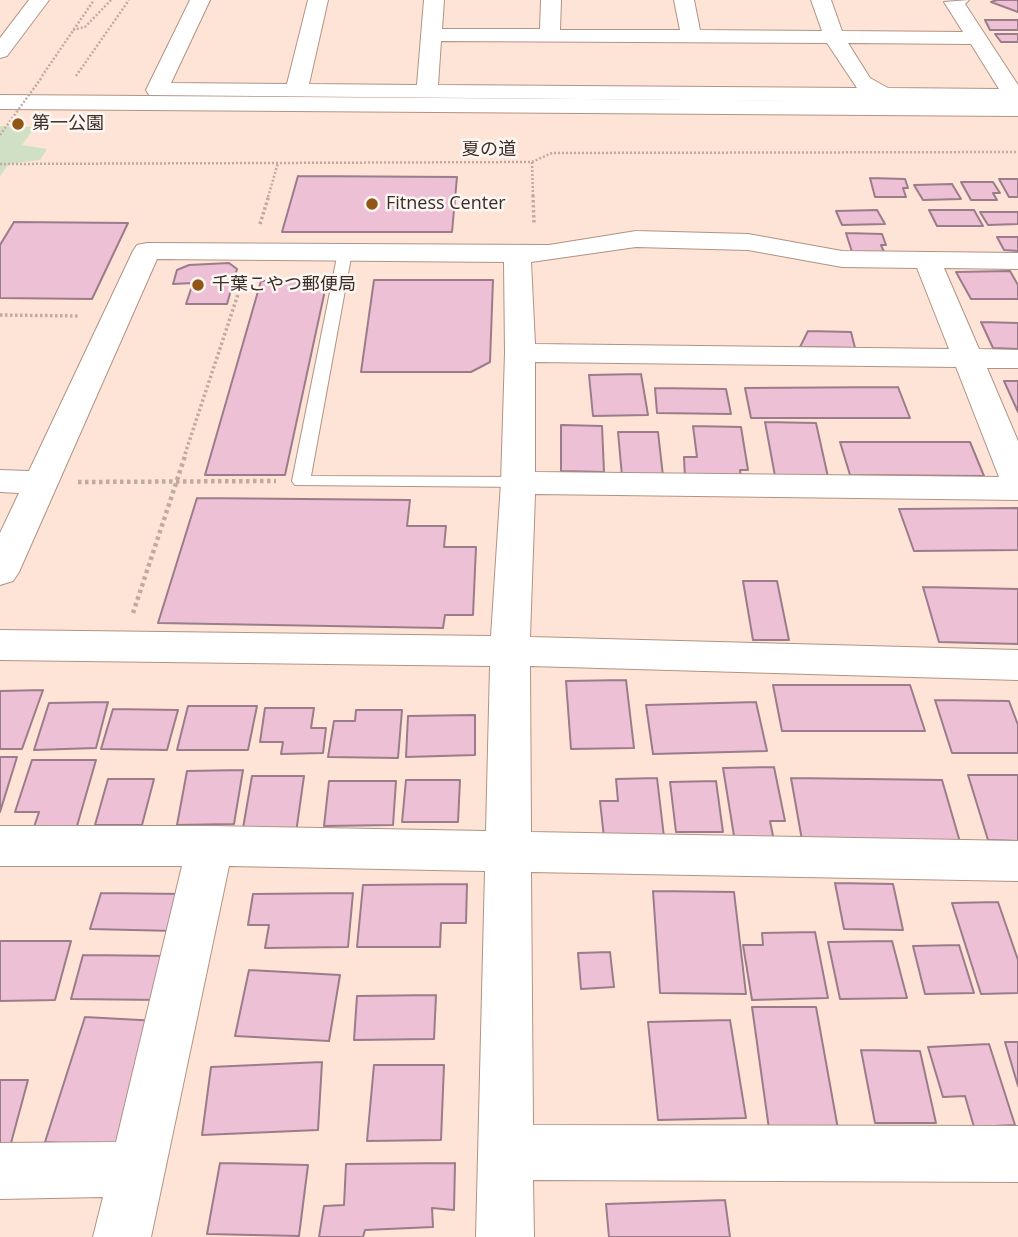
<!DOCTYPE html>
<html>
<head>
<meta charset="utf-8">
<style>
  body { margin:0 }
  canvas { display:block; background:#fee4d6 }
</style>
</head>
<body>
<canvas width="1018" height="1237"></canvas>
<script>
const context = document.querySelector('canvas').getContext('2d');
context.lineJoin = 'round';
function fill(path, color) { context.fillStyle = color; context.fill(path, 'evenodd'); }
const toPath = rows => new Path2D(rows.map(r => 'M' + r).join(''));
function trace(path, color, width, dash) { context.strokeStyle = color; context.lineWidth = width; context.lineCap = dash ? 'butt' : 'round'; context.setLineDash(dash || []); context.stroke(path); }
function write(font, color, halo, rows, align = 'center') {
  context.font = font + ' "Open Sans","Noto Sans JP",sans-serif'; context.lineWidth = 5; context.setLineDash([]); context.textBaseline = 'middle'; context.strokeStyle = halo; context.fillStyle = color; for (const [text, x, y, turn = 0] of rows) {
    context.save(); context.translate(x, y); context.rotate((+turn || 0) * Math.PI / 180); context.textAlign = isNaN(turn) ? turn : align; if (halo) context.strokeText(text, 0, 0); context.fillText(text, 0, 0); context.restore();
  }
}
const green = toPath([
  [0,126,35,127,22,145,47,149,40,160,9,164,0,176]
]);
const building = toPath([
  [997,0,1018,0,1018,12,991,2,997,0],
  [985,20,1018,20,1018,30,990,30,985,20],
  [995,34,1018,34,1018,42,1001,42,995,34],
  [298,176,457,177,452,232,282,232,298,176],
  [870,178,905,179,908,188,903,188,906,197,875,197,870,178],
  [999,179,1018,179,1018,197,1009,197,999,179],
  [961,182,993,182,1000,193,993,193,997,200,971,200,961,182],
  [952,184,961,199,923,200,914,185,952,184],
  [877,210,885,224,842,225,836,211,877,210],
  [929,210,974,210,983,226,937,226,929,210],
  [980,212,1018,212,1018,224,988,225,980,212],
  [14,222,128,223,92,299,0,298,0,245,14,222],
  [846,233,882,234,886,245,881,245,884,252,852,252,846,233],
  [997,237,1018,237,1018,251,1004,250,997,237],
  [229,263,237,269,227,304,186,304,193,283,173,284,177,270,189,265,229,263],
  [1010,271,1018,285,1018,299,971,299,956,272,1010,271],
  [374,280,493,280,490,362,471,372,361,372,374,280],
  [261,281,327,281,285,475,205,475,261,281],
  [981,322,1018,323,1018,349,993,348,981,322],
  [808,331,851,332,855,348,800,347,808,331],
  [641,374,648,415,593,416,589,375,641,374],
  [1004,381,1018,381,1018,412,1004,381],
  [898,387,910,418,751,418,745,388,898,387],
  [655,388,726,389,731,414,657,413,655,388],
  [765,422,816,423,828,477,775,476,765,422],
  [561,425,602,426,604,472,561,471,561,425],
  [693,426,741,427,748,470,740,470,741,480,685,479,684,457,697,457,693,426],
  [618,432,658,432,663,476,622,476,618,432],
  [840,442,970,442,984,476,850,475,840,442],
  [197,498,410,500,407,526,446,526,444,547,476,547,473,615,445,615,443,628,158,623,197,498],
  [1018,508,1018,550,914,551,899,509,1018,508],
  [743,581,777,581,789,640,753,640,743,581],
  [923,587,1018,589,1018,644,939,642,923,587],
  [626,680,634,748,571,749,566,681,626,680],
  [773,685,910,685,925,731,782,731,773,685],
  [43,690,22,749,0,749,0,691,43,690],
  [935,700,1009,701,1018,725,1018,753,952,753,935,700],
  [108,702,96,748,34,750,49,703,108,702],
  [756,702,767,751,653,754,646,705,756,702],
  [188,706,257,706,248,750,177,750,188,706],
  [265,708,314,708,311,728,326,728,323,753,281,754,283,742,260,742,265,708],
  [113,709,178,710,167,750,101,749,113,709],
  [356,710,402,710,398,758,328,757,334,721,355,721,356,710],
  [475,715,475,755,406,757,408,716,475,715],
  [0,757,17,757,0,812,0,757],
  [32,760,96,760,77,826,34,827,39,812,15,812,32,760],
  [774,767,785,821,770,821,774,841,735,842,723,768,774,767],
  [243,770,234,824,177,825,187,771,243,770],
  [968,775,1018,775,1018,841,988,840,968,775],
  [252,776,304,776,296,833,242,834,252,776],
  [657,778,664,837,604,838,600,801,618,801,616,779,657,778],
  [791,778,942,780,960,842,802,840,791,778],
  [108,779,154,779,142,825,95,825,108,779],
  [406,780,460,780,458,822,402,822,406,780],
  [329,781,396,781,393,825,324,826,329,781],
  [716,781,723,832,676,832,670,782,716,781],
  [835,883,893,884,903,930,844,929,835,883],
  [467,884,466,923,441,923,440,947,357,947,363,885,467,884],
  [653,891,734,892,746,994,660,993,653,891],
  [101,893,184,894,175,931,90,929,101,893],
  [353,893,348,947,265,948,269,925,248,925,253,894,353,893],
  [998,902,1018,960,1018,993,981,994,952,903,998,902],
  [815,932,828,998,752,1000,743,945,763,945,762,933,815,932],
  [0,941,71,941,55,1000,0,1001,0,941],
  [892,941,907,998,840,999,828,942,892,941],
  [959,945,974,993,925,994,913,946,959,945],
  [610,952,614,987,581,989,578,953,610,952],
  [83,955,172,956,161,1000,71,999,83,955],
  [249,970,340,975,329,1041,235,1036,249,970],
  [436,995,434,1039,354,1040,357,996,436,995],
  [752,1007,816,1007,838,1129,769,1129,752,1007],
  [85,1017,158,1021,124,1147,45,1142,85,1017],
  [730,1020,746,1118,658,1120,648,1022,730,1020],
  [1005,1042,1018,1042,1018,1086,1005,1042],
  [989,1044,1015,1125,974,1127,965,1096,943,1097,928,1047,989,1044],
  [861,1050,920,1051,936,1123,875,1123,861,1050],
  [322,1062,318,1130,202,1135,211,1067,322,1062],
  [374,1065,444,1065,441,1140,367,1141,374,1065],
  [0,1080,28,1080,11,1143,0,1143,0,1080],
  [220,1163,308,1165,299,1236,207,1234,220,1163],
  [455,1163,454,1210,432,1208,433,1227,365,1230,363,1237,319,1237,324,1206,344,1205,346,1164,455,1163],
  [725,1200,730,1237,609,1237,606,1204,725,1200]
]);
const pathFar2 = toPath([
  [73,30,85,27,111,0],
  [42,76,94,0],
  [76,76,129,0],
  [532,162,533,197],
  [0,164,532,162,552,153,1018,152],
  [268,197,278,163]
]);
const pathFar1 = toPath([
  [533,195,534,224],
  [260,224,269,195],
  [0,315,80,316],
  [185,454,243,279]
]);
const path = toPath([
  [78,482,276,481],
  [133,613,186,453]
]);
const service = toPath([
  [345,248,352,252,311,476,518,477,524,479,527,483,524,487,295,485,292,481,338,252,345,248]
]);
const minor = toPath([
  [29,0,49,0,7,56,0,58,0,38,29,0],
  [190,0,210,0,171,83,287,84,308,0,328,0,309,84,417,85,424,0,444,0,442,29,540,29,541,0,561,0,560,30,680,30,674,0,694,0,700,30,822,31,811,0,831,0,842,31,963,32,944,2,969,0,965,4,1018,85,1018,109,1010,107,1007,103,149,95,146,90,190,0],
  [441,41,827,43,857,88,438,85,441,41],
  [848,43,971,44,999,89,888,88,870,78,848,43],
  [636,231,748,234,842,251,1018,253,1018,269,944,268,979,349,1018,350,1018,368,987,368,1018,441,1018,500,535,494,530,637,1018,650,1018,680,530,666,531,832,1018,841,1018,881,531,872,533,1125,1018,1126,1018,1182,533,1180,534,1237,476,1237,485,871,229,866,151,1237,93,1237,103,1197,0,1199,0,1143,116,1142,182,866,0,866,0,826,210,826,486,831,490,666,0,660,0,630,491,636,501,483,505,353,504,262,157,259,19,572,13,581,0,585,0,533,19,493,0,492,0,470,29,471,133,251,137,245,147,243,549,245,636,231],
  [636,247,748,250,842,267,917,268,949,349,535,344,531,262,636,247],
  [535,362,956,367,999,477,535,472,535,362]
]);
const tertiary = toPath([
  [0,95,1018,102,1018,116,0,109,0,95]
]);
const pathBridge = toPath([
  [0,135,42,77]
]);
const markers = [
  [18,124,7,"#915516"],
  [372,204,7,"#915516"],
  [198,285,7,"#915516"]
];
const farPoinames = [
  ["第一公園",32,124],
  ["Fitness Center",386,204],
  ["千葉こやつ郵便局",212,285]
];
const farStreetnames = [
  ["夏の道",489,150]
];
fill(green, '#cfe0c5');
fill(building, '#edc0d5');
trace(building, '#9b7c8a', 2);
trace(service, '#b19383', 2);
trace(minor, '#b19383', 2);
trace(tertiary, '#b19383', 2);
trace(pathFar2, '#c0ab9f', 2.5, [2, 2]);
trace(pathFar1, '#c0ab9f', 3.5, [2.5, 2.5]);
trace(path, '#c0ab9f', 4.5, [3.5, 3.5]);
fill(service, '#fff');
fill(minor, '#fff');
fill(tertiary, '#fff');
trace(pathBridge, '#c0ab9f', 2.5, [2, 2]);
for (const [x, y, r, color] of markers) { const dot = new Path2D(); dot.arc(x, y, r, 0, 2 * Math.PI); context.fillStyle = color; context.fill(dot); trace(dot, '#fdf6f3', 2.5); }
write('18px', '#392d26', '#fdf6f3', farPoinames, 'left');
write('18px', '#392d26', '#fdf6f3', farStreetnames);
</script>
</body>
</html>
